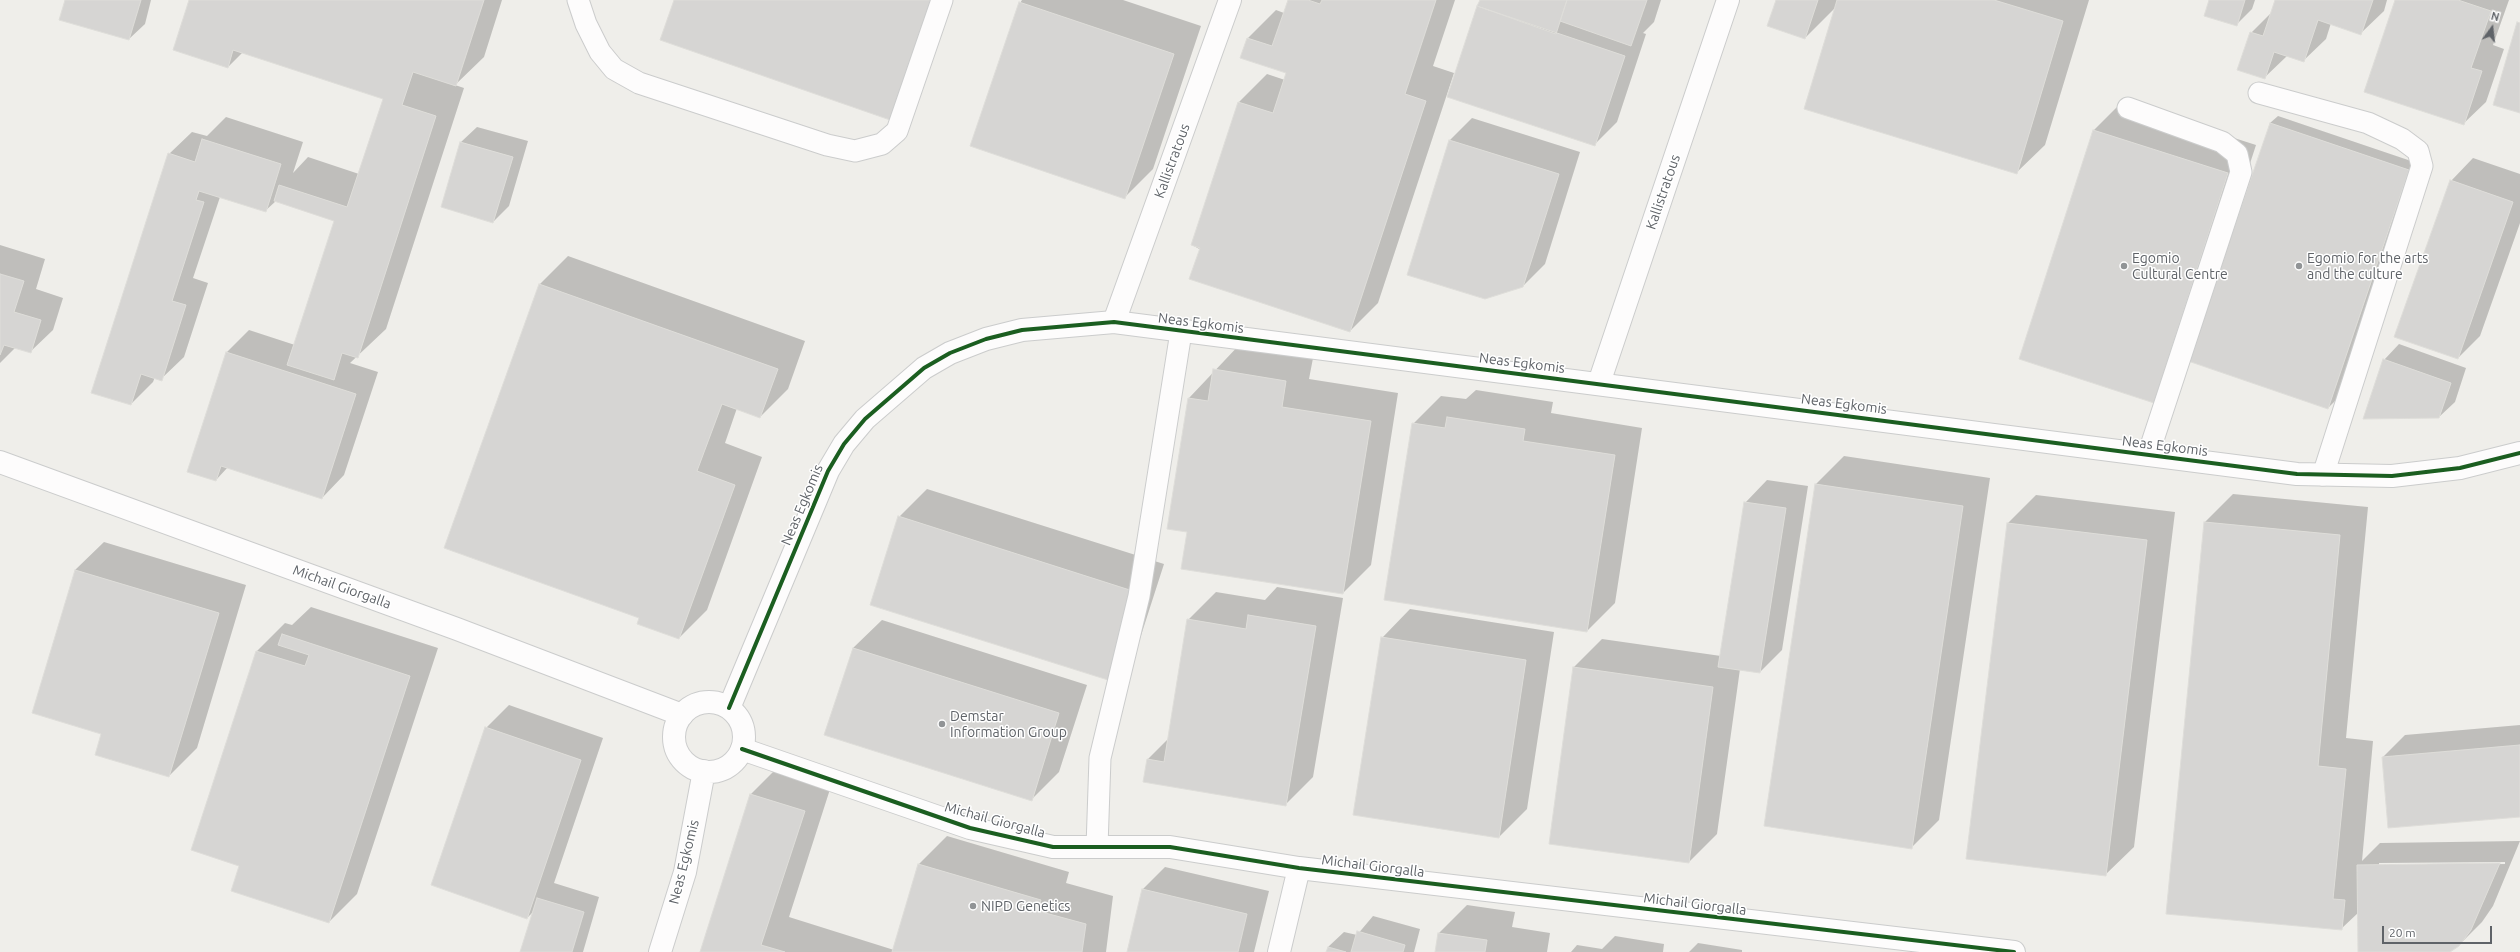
<!DOCTYPE html>
<html>
<head>
<meta charset="utf-8">
<style>
  body { margin:0 }
  #map { position:relative; width:2520px; height:952px; overflow:hidden; background:#efeeea; font-family:Ubuntu,sans-serif }
  canvas { display:block }
  .north { position:absolute; left:2472px; top:8px; width:40px; height:40px; -webkit-text-stroke:3px #fff; paint-order:stroke; rotate:15deg; font-size:11px; font-weight:700; line-height:16px; text-align:center; color:#5f6368 }
  .north::after { content:''; display:block; margin:auto; width:14px; height:18px; background:#5f6368; clip-path:polygon(50% 0,100% 100%,50% 72%,0 100%) }
  .scale { position:absolute; left:2382px; top:926px; width:110px; height:18px; box-sizing:border-box; border:2px solid #5f6368; border-top:0; padding-left:5px; font-size:12px; line-height:14px; white-space:nowrap; color:#5f6368; -webkit-text-stroke:3px #fff; paint-order:stroke }
</style>
</head>
<body>
<div id="map">
<canvas width="2520" height="952"></canvas>
<div class="north">N</div>
<div class="scale">20 m</div>
</div>
<script>
const context = document.querySelector('canvas').getContext('2d');
context.lineJoin = 'round';
function fill(path, color) { context.fillStyle = color; context.fill(path, 'evenodd'); }
const toPath = rows => new Path2D(rows.map(r => 'M' + r).join(''));
function trace(path, color, width, dash) { context.strokeStyle = color; context.lineWidth = width; context.lineCap = dash ? 'butt' : 'round'; context.setLineDash(dash || []); context.stroke(path); }
function write(font, color, halo, rows, align = 'center') {
  context.font = font + ' Ubuntu,sans-serif'; context.lineWidth = 3; context.setLineDash([]); context.textBaseline = 'middle'; context.strokeStyle = halo; context.fillStyle = color; for (const [text, x, y, turn = 0] of rows) {
    context.save(); context.translate(x, y); context.rotate((+turn || 0) * Math.PI / 180); context.textAlign = isNaN(turn) ? turn : align; if (halo) context.strokeText(text, 0, 0); context.fillText(text, 0, 0); context.restore();
  }
}
const shadow = toPath([
  [66,0,151,0,145,24,129,39],
  [190,0,502,0,484,57,455,85,464,88,386,329,350,363,378,372,344,475,322,498,228,467,216,480,188,471,227,352,249,330,295,345,335,221,276,201,265,211,220,197,193,278,208,283,184,357,161,379,155,377,153,382,131,404,169,154,192,132,207,136,226,117,303,142,293,173,308,157,359,174,384,98,243,52,228,67],
  [1022,0,1123,0,1201,26,1153,169,1125,197,1020,3],
  [1289,0,1455,0,1433,66,1454,73,1378,303,1350,331,1192,245,1239,102,1267,74,1285,80,1287,72,1248,38,1276,10,1284,13],
  [1481,0,1661,0,1654,22,1643,33,1646,34,1617,122,1595,144],
  [1777,0,2089,0,2045,145,2016,173,1836,7,1805,38],
  [2210,0,2255,0,2252,9,2236,25],
  [2276,0,2387,0,2384,11,2361,33,2331,23,2326,39,2303,61,2287,56,2264,78,2251,33,2272,12],
  [2396,0,2509,0,2493,45,2504,49,2486,102,2463,124],
  [2122,102,2256,145,2182,373,2154,402,2020,358,2094,130],
  [2278,116,2417,163,2336,400,2328,408,2270,123],
  [1472,118,1580,152,1545,264,1522,287,1408,274,1450,140],
  [477,127,528,141,509,206,493,222,442,207,461,142],
  [2473,158,2520,174,2520,223,2480,336,2458,358,2451,181],
  [0,245,45,259,36,289,63,298,53,330,30,352,16,347,0,363],
  [568,256,805,341,788,389,760,417,737,408,725,443,762,457,707,610,679,638,640,617,540,284],
  [1242,342,1314,353,1309,379,1398,393,1371,565,1343,593,1188,531,1189,398],
  [2399,344,2466,368,2455,402,2439,417,2384,360],
  [1476,390,1553,402,1551,413,1642,428,1615,603,1587,631,1413,424,1441,396,1466,399],
  [1844,456,1990,478,1939,820,1911,848,1816,484],
  [1767,480,1808,486,1782,650,1760,672,1740,669,1717,834,1689,862,1574,667,1602,639,1721,656,1745,503],
  [927,489,1164,564,1136,651,899,517],
  [2233,494,2368,507,2346,738,2373,741,2362,861,2380,843,2520,841,2493,906,2482,922,2459,945,2448,952,2359,952,2359,912,2341,929,2205,522],
  [2505,862,2505,864,2379,866,2379,863],
  [2036,495,2175,512,2134,847,2105,875,1967,858,2008,523],
  [104,542,246,585,197,748,169,776,103,733,75,570],
  [1277,587,1343,598,1313,777,1285,805,1147,760,1168,739,1188,620,1216,592,1265,600],
  [311,607,438,648,357,894,329,922,240,865,192,850,257,651,285,623,292,625],
  [1410,609,1554,632,1527,809,1499,837,1382,638],
  [882,620,1087,685,1059,772,1031,800,826,734,853,648],
  [509,705,603,738,554,883,599,897,583,952,521,952,534,911,527,918,486,728],
  [2520,725,2520,816,2383,757,2405,735],
  [779,766,832,783,789,917,894,950,919,864,947,836,1069,872,1066,883,1113,896,1106,952,701,952,751,794],
  [1165,867,1269,891,1254,952,1128,952,1143,889],
  [1467,905,1515,912,1512,927,1550,933,1547,952,1436,952,1439,933],
  [1373,916,1420,929,1414,952,1327,952,1328,947,1344,932,1357,935],
  [1615,936,1664,944,1663,952,1571,952,1577,945,1602,949],
  [1698,943,1742,950,1742,952,1689,952]
]);
const building = toPath([
  [65,0,141,0,129,40,59,20,65,0],
  [189,0,484,0,456,86,413,72,402,105,436,116,358,358,342,353,334,380,287,365,334,221,274,201,279,185,347,207,383,99,233,50,228,68,173,50,189,0],
  [674,0,935,0,893,121,660,40,674,0],
  [1288,0,1308,0,1320,4,1322,0,1436,0,1405,94,1426,101,1350,332,1189,279,1200,248,1191,245,1238,102,1273,113,1286,73,1240,58,1247,38,1272,46,1288,0],
  [1480,0,1567,0,1556,34,1477,6,1480,0],
  [1567,0,1647,0,1631,46,1560,21,1567,0],
  [1776,0,1818,0,1805,39,1767,26,1776,0],
  [1837,0,1994,0,2063,21,2017,174,1804,109,1837,0],
  [2209,0,2245,0,2237,26,2204,16,2209,0],
  [2275,0,2373,0,2361,35,2318,20,2304,62,2274,52,2265,79,2237,70,2250,32,2263,36,2275,0],
  [2395,0,2458,0,2491,11,2471,68,2482,71,2464,125,2364,92,2395,0],
  [1019,2,1174,54,1125,199,970,146,1019,2],
  [1477,6,1625,56,1595,146,1447,97,1477,6],
  [2517,22,2520,23,2520,113,2493,105,2517,22],
  [2270,123,2409,170,2328,409,2188,361,2270,123],
  [2093,130,2228,173,2154,403,2019,359,2093,130],
  [202,139,281,164,266,212,199,191,196,200,204,202,172,301,186,305,162,381,141,374,131,405,91,393,168,153,195,162,202,139],
  [1449,140,1559,174,1523,287,1485,299,1407,275,1449,140],
  [460,142,513,157,493,223,441,207,460,142],
  [2450,180,2513,202,2458,359,2394,337,2450,180],
  [0,274,24,281,14,312,41,320,31,353,4,345,0,355,0,274],
  [539,284,778,369,760,418,722,404,697,471,735,485,679,639,637,624,639,618,444,548,539,284],
  [226,352,356,394,322,499,221,466,216,481,187,472,226,352],
  [2383,359,2451,383,2439,418,2363,419,2383,359],
  [1213,369,1286,381,1282,407,1371,421,1343,594,1181,569,1187,532,1167,529,1188,398,1208,401,1213,369],
  [1447,417,1525,429,1523,441,1615,455,1587,632,1384,600,1412,423,1445,428,1447,417],
  [1815,484,1963,506,1912,849,1764,826,1815,484],
  [1744,502,1786,508,1760,673,1718,667,1744,502],
  [898,516,1136,592,1108,680,870,605,898,516],
  [2204,522,2340,535,2318,766,2346,769,2333,899,2345,900,2342,930,2166,914,2204,522],
  [2007,523,2147,540,2106,876,1966,859,2007,523],
  [75,570,219,613,169,777,95,755,101,734,32,713,75,570],
  [1248,615,1316,626,1286,806,1143,782,1147,759,1164,762,1187,619,1246,629,1248,615],
  [282,634,410,676,329,923,231,891,239,866,191,850,256,651,305,666,309,655,278,645,282,634],
  [1381,637,1526,660,1499,838,1353,815,1381,637],
  [853,648,1059,713,1032,801,824,735,853,648],
  [1573,667,1713,687,1689,863,1549,844,1573,667],
  [485,727,581,760,527,919,431,885,485,727],
  [2520,745,2520,817,2388,828,2382,757,2520,745],
  [750,794,805,811,761,945,785,952,700,952,750,794],
  [2500,863,2471,930,2459,946,2450,952,2358,952,2357,865,2500,863],
  [918,864,1041,900,1038,911,1086,924,1082,952,892,952,918,864],
  [1142,889,1247,914,1238,952,1127,952,1142,889],
  [537,898,584,912,572,952,520,952,537,898],
  [1357,931,1405,945,1403,952,1351,952,1357,931],
  [1438,933,1487,940,1485,952,1435,952,1438,933],
  [1328,947,1346,952,1326,952,1328,947]
]);
const service = toPath([
  [578,0,586,24,600,52,614,69,639,83,827,145,855,151,882,144,897,131,942,0],
  [2259,93,2368,123,2402,139,2418,151,2422,166,2323,475],
  [2128,108,2222,142,2237,154,2241,172,2148,455],
  [1097,847,1100,758,1139,596,1181,332]
]);
const minor = toPath([
  [1114,322,1230,0],
  [1599,383,1728,0],
  [0,462,457,629,682,715],
  [742,749,970,828,1053,847,1170,847,1299,868,2014,952],
  [1279,952,1299,868]
]);
const tertiary = toPath([
  '674 737a35 35 0 1 1 70 0a35 35 0 1 1-70 0Z',
  [729,708,828,471,844,444,865,419,924,368,950,353,986,339,1022,330,1114,322,2297,474,2392,476,2460,468,2520,453],
  [660,952,685,872,704,771]
]);
const cycleway = toPath([
  [729,708,828,471,844,444,865,419,924,368,950,353,986,339,1022,330,1114,322,2297,474,2392,476,2460,468,2520,453],
  [742,749,970,828,1053,847,1170,847,1299,868,2014,952]
]);
const markers = [
  [2124,266,4,"#919496"],
  [2299,266,4,"#919496"],
  [942,724,4,"#919496"],
  [973,906,4,"#919496"]
];
const streetNames = [
  ["Kallistratous",1172,161,-70],
  ["Kallistratous",1663,192,-71],
  ["Neas Egkomis",1201,323,7],
  ["Neas Egkomis",1522,363,7],
  ["Neas Egkomis",1844,404,7],
  ["Neas Egkomis",2165,446,7],
  ["Neas Egkomis",802,505,-67],
  ["Michail Giorgalla",342,587,20],
  ["Michail Giorgalla",995,820,15],
  ["Neas Egkomis",684,862,-76],
  ["Michail Giorgalla",1373,866,7],
  ["Michail Giorgalla",1695,904,7]
];
const poiNames = [
  ["Egomio",2132,258],
  ["Cultural Centre",2132,274],
  ["Egomio for the arts",2307,258],
  ["and the culture",2307,274],
  ["Demstar",950,716],
  ["Information Group",950,732],
  ["NIPD Genetics",981,906]
];
fill(shadow, '#0003');
fill(building, '#d6d5d3');
trace(building, '#deddd9', 1);
trace(service, '#cbcccc', 23);
trace(minor, '#cbcccc', 24);
trace(tertiary, '#cbcccc', 24);
trace(service, '#fdfcfc', 21);
trace(minor, '#fdfcfc', 22);
trace(tertiary, '#fdfcfc', 22);
trace(cycleway, '#1b5e20', 4);
for (const [x, y, r, color] of markers) { const dot = new Path2D(); dot.arc(x, y, r, 0, 2 * Math.PI); context.fillStyle = color; context.fill(dot); trace(dot, '#fff', 1.5); }
write('14px', '#5f6368', '#fff', streetNames);
write('14px', '#5f6368', '#fff', poiNames, 'left');
</script>
</body>
</html>
